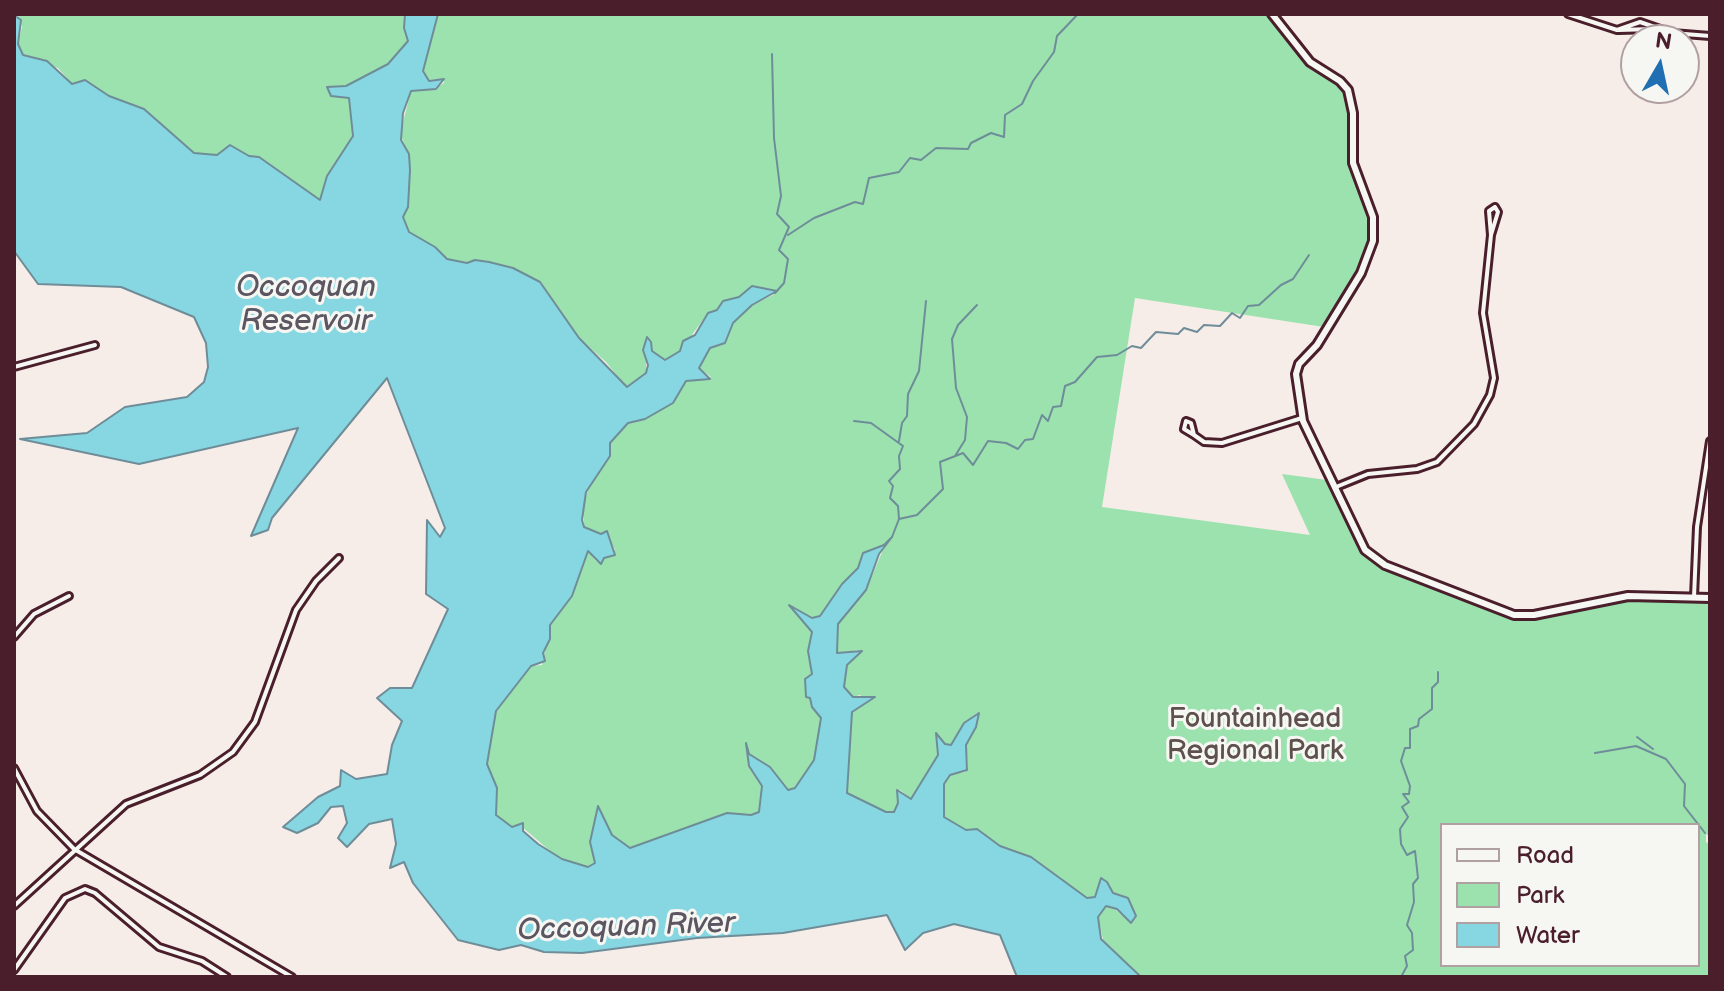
<!DOCTYPE html>
<html>
<head>
<meta charset="utf-8">
<style>
  body { margin:0 }
  #map { position:relative; width:1724px; height:991px; overflow:hidden; background:#f6ede8; font-family:"Balsamiq Sans",sans-serif }
  canvas { display:block }
  .frame { position:absolute; inset:0; border:16px solid #4a1f2b; pointer-events:none }
  .legend { position:absolute; left:1440px; top:823px; width:260px; height:144px; box-sizing:border-box; background:#f6f6f2; border:2px solid #b1a0a2; margin:0; padding:10px 14px; list-style:none; font-size:24px; color:#4a1f2b }
  .legend li { display:flex; align-items:center; gap:16px; height:40px }
  .legend b { width:40px; border:2px solid #b1a0a2 }
  .north { position:absolute; left:1620px; top:24px; width:80px; height:80px; box-sizing:border-box; background:#f6f6f2; border:2px solid #b1a0a2; border-radius:50%; rotate:9deg; font-size:22px; font-weight:700; line-height:32px; text-align:center; color:#4a1f2b }
  .north::after { content:''; display:block; margin:auto; width:28px; height:36px; background:#1f6fb2; clip-path:polygon(50% 0,100% 100%,50% 72%,0 100%) }
</style>
</head>
<body>
<div id="map">
<canvas width="1724" height="991"></canvas>
<div class="frame"></div>
<ul class="legend">
<li><b style="height:10px;background:#f6f6f2"></b>Road</li>
<li><b style="height:22px;background:#9be2af"></b>Park</li>
<li><b style="height:22px;background:#87d7e2"></b>Water</li>
</ul>
<div class="north">N</div>
</div>
<script>
const context = document.querySelector('canvas').getContext('2d');
context.lineJoin = 'round';
function fill(path, color) { context.fillStyle = color; context.fill(path, 'evenodd'); }
const toPath = rows => new Path2D(rows.map(r => 'M' + r).join(''));
function trace(path, color, width, dash) { context.strokeStyle = color; context.lineWidth = width; context.lineCap = dash ? 'butt' : 'round'; context.setLineDash(dash || []); context.stroke(path); }
function write(font, color, halo, rows, align = 'center') {
  context.font = font + ' "Balsamiq Sans",sans-serif'; context.lineWidth = 6; context.setLineDash([]); context.textBaseline = 'middle'; context.strokeStyle = halo; context.fillStyle = color; for (const [text, x, y, turn = 0] of rows) {
    context.save(); context.translate(x, y); context.rotate((+turn || 0) * Math.PI / 180); context.textAlign = isNaN(turn) ? turn : align; if (halo) context.strokeText(text, 0, 0); context.fillText(text, 0, 0); context.restore();
  }
}
const green = toPath([
  [14,14,405,14,404,28,409,41,387,64,362,80,346,86,328,86,349,98,353,136,327,176,320,200,259,157,249,156,228,146,217,155,194,153,144,109,109,96,81,81,72,84,58,68,23,55,18,44,22,27,19,17],
  [438,14,1267,14,1309,68,1348,91,1349,166,1371,228,1366,254,1324,327,1135,298,1102,507,1310,535,1282,474,1327,480,1358,546,1374,562,1507,616,1534,620,1623,600,1710,602,1710,837,1706,834,1706,842,1710,845,1710,977,1127,977,1140,976,1104,944,1098,917,1102,908,1110,905,1131,923,1136,916,1128,898,1113,893,1107,882,1101,879,1095,897,1087,898,1031,857,1000,846,977,829,966,830,944,818,944,784,950,775,965,772,968,767,966,745,976,727,977,713,964,723,951,745,945,744,938,734,938,755,911,799,900,790,897,794,898,803,894,812,886,812,847,793,852,713,869,701,860,695,853,697,844,687,847,665,860,650,837,653,838,624,866,590,885,545,863,553,858,568,842,584,820,616,812,618,794,608,812,632,808,651,812,674,807,693,821,718,814,760,795,788,788,790,770,767,749,754,746,745,749,766,762,786,760,812,751,815,727,813,630,848,612,835,599,807,590,842,595,863,588,867,556,856,522,827,511,827,496,815,497,798,487,764,495,715,506,695,531,666,542,665,550,625,579,577,588,551,596,561,608,556,615,549,603,534,584,527,583,504,592,480,600,472,610,443,628,423,645,419,673,403,686,381,711,377,699,368,710,348,722,345,733,323,752,305,773,295,774,289,763,291,752,286,740,297,721,303,717,310,708,313,680,351,665,360,652,351,651,342,646,337,646,373,626,387,606,362,579,338,541,283,513,268,489,262,475,260,468,263,447,259,435,247,409,232,403,217,408,207,410,157,400,134,411,91,419,87,432,90,444,83,444,79,427,80,423,71],
  [1442,825,1698,825,1698,965,1442,965]
]);
const water = toPath([
  [405,14,438,14,423,71,429,81,444,79,436,89,411,91,403,113,401,140,409,154,410,170,408,207,403,217,409,232,435,247,447,259,467,263,475,260,489,262,513,268,540,282,579,338,627,387,646,373,648,365,643,350,647,337,651,342,652,351,665,360,680,351,683,341,695,335,708,313,717,310,723,301,739,297,752,286,777,291,752,305,733,323,725,343,710,348,699,368,710,379,686,381,673,403,645,419,628,423,610,443,610,456,586,492,582,520,584,527,601,534,607,531,615,555,604,558,601,564,588,551,572,596,550,625,550,639,543,653,545,661,531,666,496,711,487,764,497,788,496,815,512,827,523,823,523,831,538,844,562,859,588,867,595,863,590,842,598,806,612,835,630,848,727,813,751,815,759,812,762,786,749,766,746,743,749,754,770,767,788,790,795,788,814,760,821,718,812,707,810,698,806,697,805,679,812,674,808,651,812,632,789,605,812,618,820,616,842,584,858,568,863,553,884,545,892,537,879,554,866,590,838,624,837,653,862,651,847,665,844,687,853,697,875,697,852,712,847,793,886,812,894,812,898,803,897,790,911,799,938,755,936,733,945,744,951,745,964,723,979,713,976,727,966,745,967,770,950,775,944,784,944,817,966,830,977,829,1000,846,1031,857,1087,898,1095,897,1101,878,1107,882,1113,893,1128,898,1136,916,1131,923,1117,909,1106,906,1098,917,1101,939,1140,976,1017,977,1000,935,954,924,923,933,905,950,887,915,783,933,697,938,582,953,544,952,521,945,499,950,458,940,413,883,404,862,390,868,396,844,392,819,369,824,347,847,338,838,347,823,343,806,331,807,318,823,297,833,283,827,318,797,340,786,341,770,356,779,387,774,392,745,402,721,377,698,390,688,412,688,448,609,426,594,427,520,440,537,445,528,387,378,272,518,268,530,251,536,298,428,139,464,20,439,87,433,125,407,187,397,204,382,208,367,206,343,194,317,121,287,38,284,14,251,14,15,21,20,18,44,23,55,47,61,72,84,85,80,109,96,144,109,194,153,217,155,230,145,249,156,259,157,320,200,327,176,353,136,349,98,331,96,327,87,346,86,388,64,408,41,404,28,405,14]
]);
const stream = toPath([
  [772,54,774,138,781,196,777,214,789,227,779,250,788,259,784,283,775,293],
  [788,235,814,218,855,202,863,204,869,178,899,172,910,158,921,160,936,148,968,149,971,143,991,133,1004,137,1005,115,1022,104,1033,81,1054,52,1057,36,1078,14],
  [854,421,871,423,903,446,899,456,900,469,889,481,893,486,890,498,898,506,899,519],
  [899,441,902,423,907,416,908,394,919,371,926,301],
  [955,456,965,440,967,417,956,388,952,339,958,325,977,305],
  [892,537,899,519,917,515,943,489,940,462,963,453,973,465,988,441,1006,443,1018,449,1025,440,1033,439,1042,415,1048,421,1053,407,1061,406,1065,386,1075,382,1097,357,1117,355,1132,346,1141,348,1156,332,1178,334,1184,328,1197,332,1204,325,1220,326,1232,313,1240,318,1248,306,1259,305,1281,285,1293,279,1309,255],
  [1637,737,1653,749],
  [1595,753,1636,746,1666,759,1685,784,1684,806,1705,833],
  [1401,977,1407,966,1405,956,1413,950,1412,933,1407,925,1414,902,1413,884,1418,878,1415,851,1407,855,1401,844,1400,829,1408,817,1402,807,1409,802,1403,794,1409,794,1410,786,1401,761,1405,748,1410,748,1410,729,1418,726,1419,719,1432,709,1432,688,1438,682,1438,672]
]);
const street = toPath([
  [1568,14,1617,30,1640,22,1672,33,1710,36],
  [1619,30,1653,29],
  [1495,207,1498,212,1491,235,1489,211,1495,207],
  [14,367,95,345],
  [1186,421,1191,423,1194,435,1184,429,1186,421],
  [1194,435,1204,442,1222,443,1302,418],
  [1336,487,1368,474,1417,469,1437,462,1474,424,1490,395,1494,378,1483,313,1491,235],
  [1694,597,1697,527,1710,441],
  [14,637,34,614,69,596],
  [14,768,37,811,74,849,292,977],
  [14,906,126,804,200,775,233,752,255,722,296,610,316,581,339,558],
  [14,970,65,898,85,889,95,893,159,947,202,961,227,977]
]);
const secondary = toPath([
  [1272,14,1310,62,1340,81,1348,90,1353,113,1353,163,1373,217,1373,241,1361,273,1317,345,1299,364,1296,374,1303,421,1365,550,1385,565,1514,615,1534,615,1628,596,1710,598]
]);
const parkNames = [
  ["Fountainhead",1255,720],
  ["Regional Park",1255,752]
];
const waterNames = [
  ["Occoquan",306,288],
  ["Reservoir",306,322],
  ["Occoquan River",626,928,-2]
];
fill(green, '#9be2af');
fill(water, '#87d7e2');
trace(water, '#6f8d99', 2);
trace(stream, '#6f8d99', 2);
trace(street, '#4a1f2b', 10);
trace(secondary, '#4a1f2b', 12);
trace(street, '#f6f6f2', 4);
trace(secondary, '#f6f6f2', 6);
write('28px', '#5e504c', '#f6f6f2', parkNames);
write('italic 30px', '#5c5662', '#f6f6f2', waterNames);
</script>
</body>
</html>
